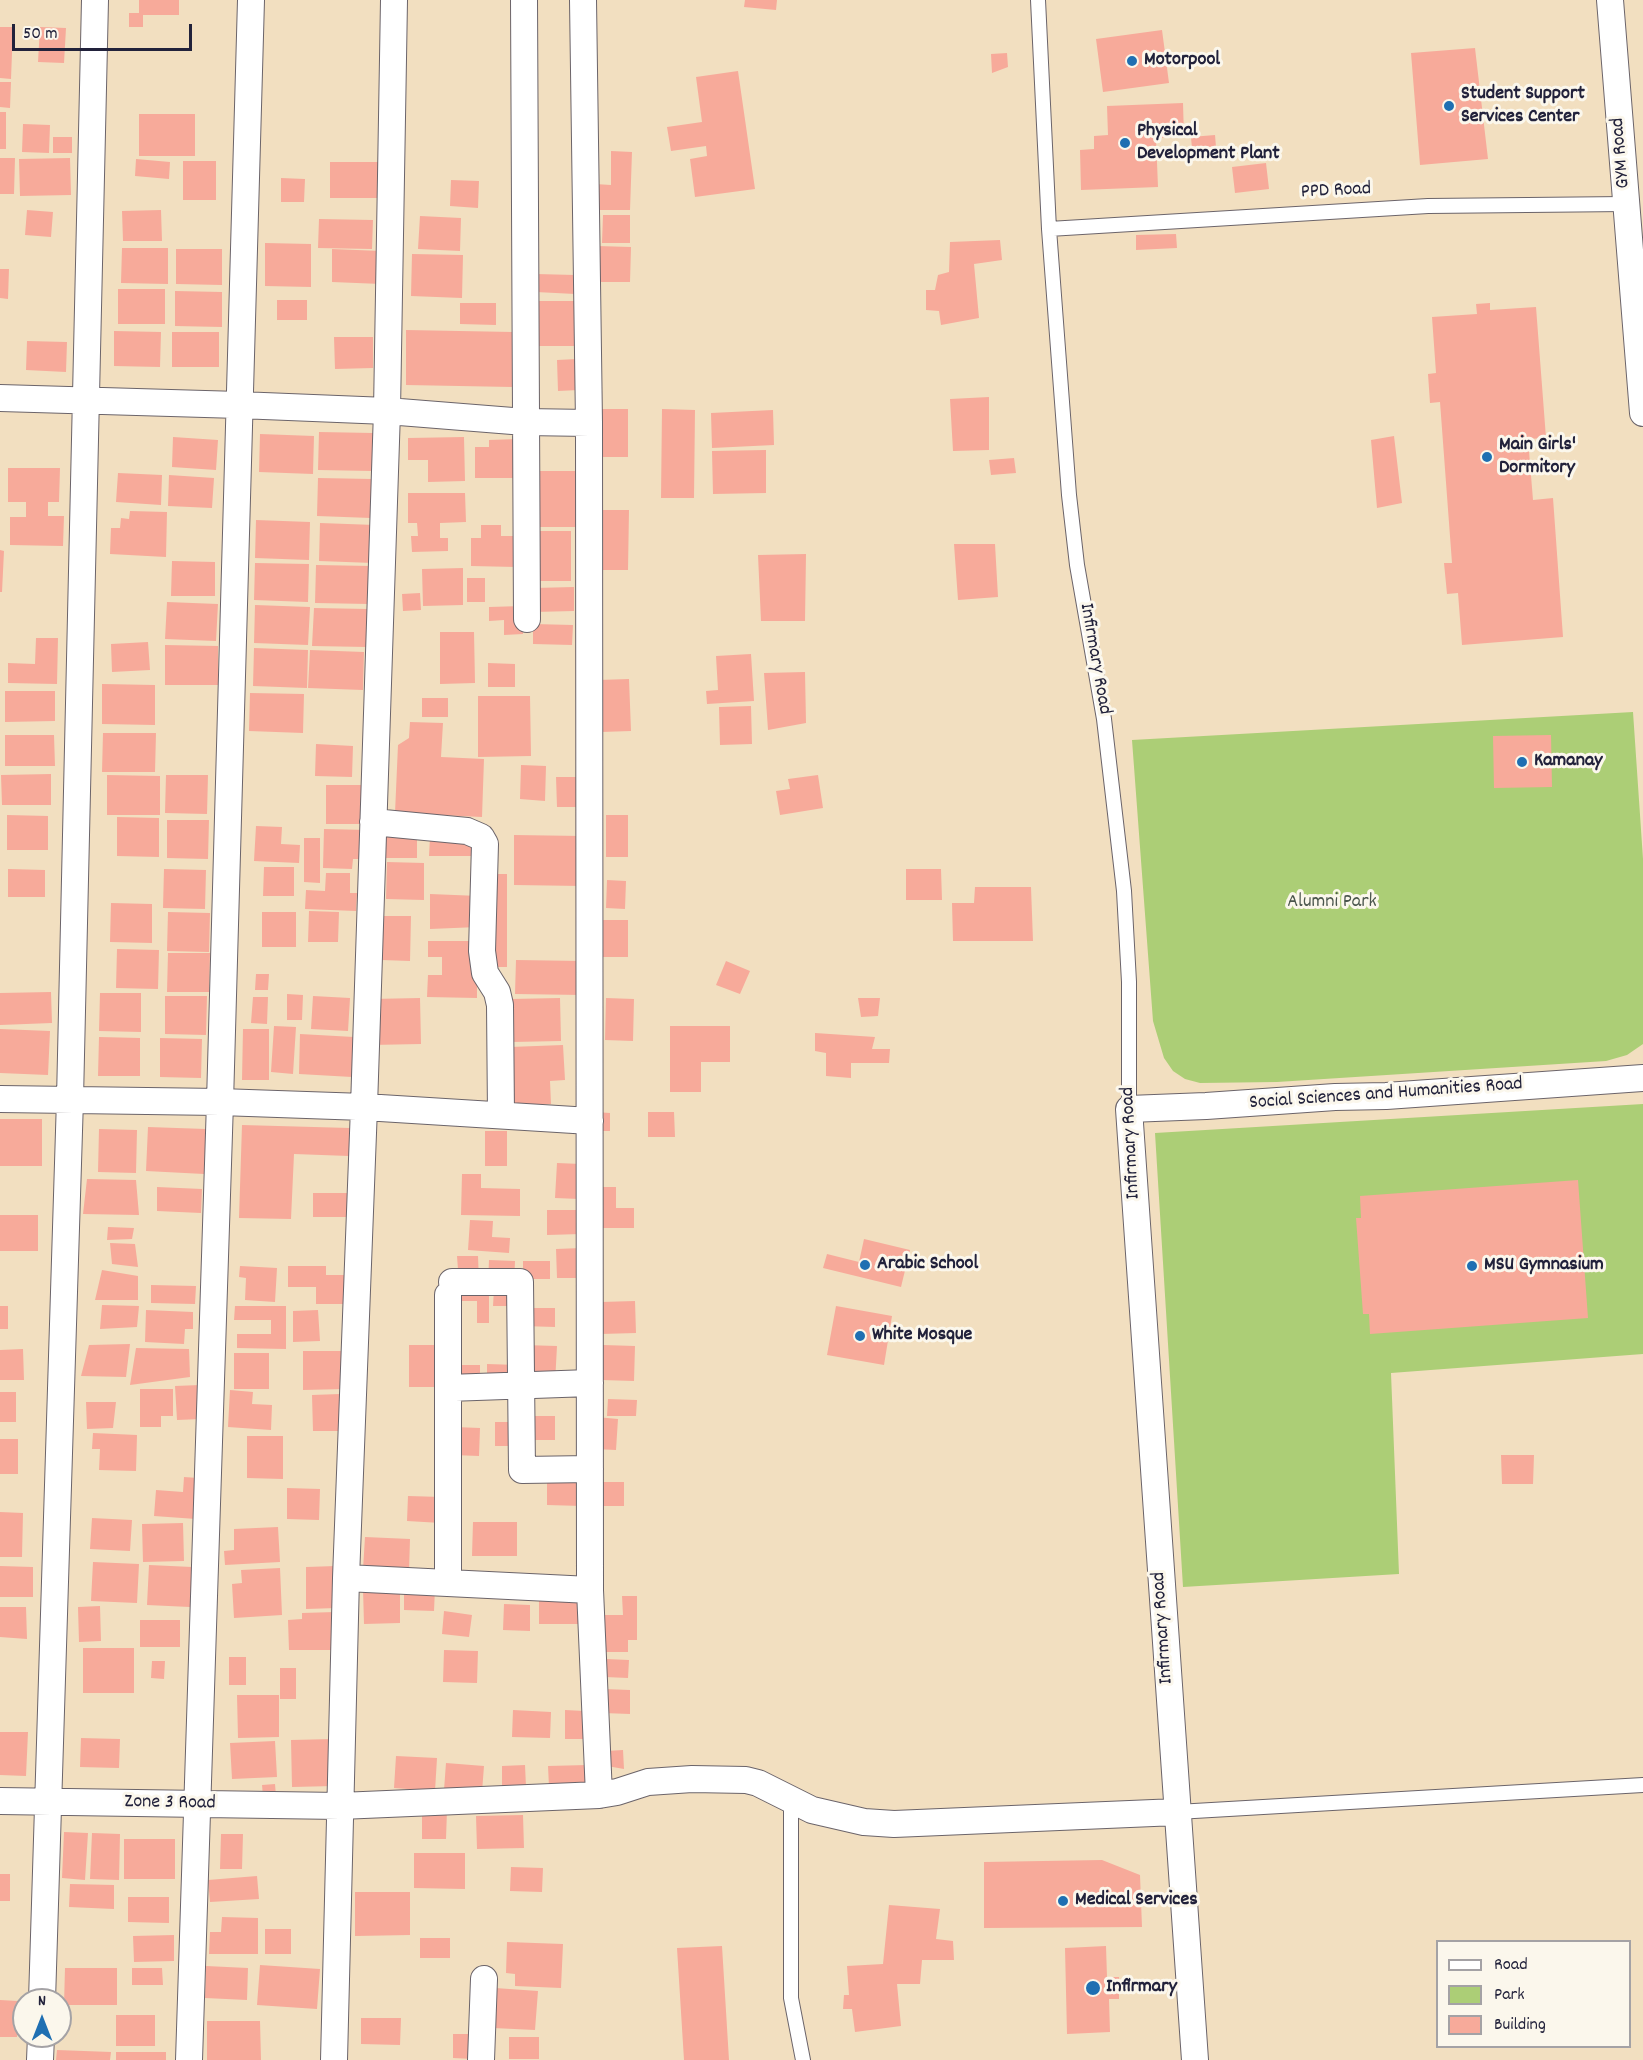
<!DOCTYPE html>
<html>
<head>
<meta charset="utf-8">
<style>
  body { margin:0 }
  #map { position:relative; width:1643px; height:2060px; overflow:hidden; background:#f2dfc0; font-family:Dekko,sans-serif }
  canvas { display:block }
  .legend { position:absolute; left:1436px; top:1940px; width:195px; height:108px; box-sizing:border-box; background:#fbf7ec; border:2px solid #a4a2a5; margin:0; padding:8px 10px; list-style:none; font-size:18px; color:#22223b }
  .legend li { display:flex; align-items:center; gap:12px; height:30px }
  .legend b { width:30px; border:2px solid #a4a2a5 }
  .north { position:absolute; left:12px; top:1988px; width:60px; height:60px; box-sizing:border-box; background:#fbf7ec; border:2px solid #a4a2a5; border-radius:50%; rotate:0deg; font-size:16px; font-weight:700; line-height:24px; text-align:center; color:#22223b }
  .north::after { content:''; display:block; margin:auto; width:21px; height:27px; background:#1f6fb2; clip-path:polygon(50% 0,100% 100%,50% 72%,0 100%) }
  .scale { position:absolute; left:12px; top:24px; width:180px; height:27px; box-sizing:border-box; border:3px solid #22223b; border-top:0; padding-left:8px; font-size:18px; line-height:21px; white-space:nowrap; color:#22223b; -webkit-text-stroke:4px #fbf7ec; paint-order:stroke }
</style>
</head>
<body>
<div id="map">
<canvas width="1643" height="2060"></canvas>
<ul class="legend">
<li><b style="height:8px;background:#fff"></b>Road</li>
<li><b style="height:16px;background:#acce76"></b>Park</li>
<li><b style="height:16px;background:#f7aa9a"></b>Building</li>
</ul>
<div class="north">N</div>
<div class="scale">50 m</div>
</div>
<script>
const context = document.querySelector('canvas').getContext('2d');
context.lineJoin = 'round';
function fill(path, color) { context.fillStyle = color; context.fill(path, 'evenodd'); }
const toPath = rows => new Path2D(rows.map(r => 'M' + r).join(''));
function trace(path, color, width, dash) { context.strokeStyle = color; context.lineWidth = width; context.lineCap = dash ? 'butt' : 'round'; context.setLineDash(dash || []); context.stroke(path); }
function write(font, color, halo, rows, align = 'center') {
  context.font = font + ' Dekko,sans-serif'; context.lineWidth = 6; context.setLineDash([]); context.textBaseline = 'middle'; context.strokeStyle = halo; context.fillStyle = color; for (const [text, x, y, turn = 0] of rows) {
    context.save(); context.translate(x, y); context.rotate((+turn || 0) * Math.PI / 180); context.textAlign = isNaN(turn) ? turn : align; if (halo) context.strokeText(text, 0, 0); context.fillText(text, 0, 0); context.restore();
  }
}
const green = toPath([
  [1633,712,1643,859,1643,1044,1627,1055,1606,1061,1277,1082,1200,1083,1185,1079,1173,1071,1164,1058,1153,1021,1132,740],
  [1643,1104,1643,1354,1391,1373,1399,1574,1183,1587,1155,1133]
]);
const building = toPath([
  [139,0,179,0,179,15,143,15,143,27,129,27,129,13,139,13],
  [745,0,777,0,776,10,744,7],
  [0,27,13,27,11,79,0,78],
  [40,27,66,28,64,63,38,62],
  [1162,30,1169,83,1103,92,1096,39],
  [1475,48,1488,159,1420,165,1411,53],
  [1007,53,1008,67,992,73,991,54],
  [738,71,755,189,695,197,690,159,707,156,706,146,671,151,667,127,702,122,696,77],
  [0,82,11,82,10,108,0,107],
  [1183,103,1184,137,1156,138,1158,187,1081,190,1080,150,1094,149,1094,136,1108,135,1107,106],
  [0,112,6,112,6,149,0,149],
  [139,114,195,114,195,156,139,156],
  [23,124,50,125,49,153,22,152],
  [1215,135,1217,159,1193,160,1191,137],
  [53,137,72,137,72,153,53,153],
  [611,151,632,152,630,210,595,210,595,184,611,185],
  [0,158,15,158,14,194,0,194],
  [70,158,71,195,20,196,19,159],
  [136,159,170,162,169,179,135,176],
  [183,161,216,161,216,200,183,200],
  [330,162,380,162,380,198,330,198],
  [1266,163,1269,189,1235,193,1232,167],
  [281,178,305,179,304,202,281,202],
  [451,180,479,181,478,208,450,206],
  [27,210,53,212,51,237,25,235],
  [161,210,162,241,123,241,122,211],
  [603,215,630,215,630,243,602,243],
  [420,216,461,218,460,251,418,249],
  [319,219,373,220,372,249,318,248],
  [1176,234,1177,248,1136,250,1136,235],
  [1000,240,1002,260,974,264,979,318,941,325,939,311,926,310,926,290,935,290,938,275,949,272,950,242],
  [265,243,311,244,311,287,265,286],
  [597,246,631,247,630,282,595,282],
  [122,248,168,248,168,284,121,283],
  [176,249,222,249,222,285,176,284],
  [332,249,381,251,381,284,332,282],
  [412,254,463,255,462,298,411,296],
  [0,269,9,269,8,299,0,298],
  [536,274,575,275,575,294,536,292],
  [118,289,165,289,165,324,118,324],
  [175,291,222,292,222,327,175,326],
  [277,300,307,300,307,320,277,320],
  [536,301,579,301,579,346,536,346],
  [460,303,496,303,496,325,460,324],
  [1490,303,1490,310,1536,307,1546,438,1528,439,1533,500,1553,498,1563,637,1462,645,1458,593,1447,594,1444,563,1452,563,1440,402,1430,403,1428,374,1436,373,1432,317,1477,314,1476,304],
  [406,330,513,332,512,387,406,385],
  [114,331,161,332,160,367,114,366],
  [172,332,219,332,219,367,172,367],
  [334,337,373,337,373,368,335,369],
  [27,341,67,342,66,372,26,370],
  [577,359,579,390,558,391,557,360],
  [989,397,989,450,953,451,950,399],
  [599,409,628,409,628,457,599,457],
  [662,409,695,410,694,498,661,498],
  [773,410,774,445,712,448,711,413],
  [319,432,373,433,372,471,318,470],
  [260,434,314,436,313,474,259,472],
  [1394,436,1402,503,1377,508,1371,440],
  [173,437,218,440,216,470,172,467],
  [464,437,465,481,428,482,428,460,408,460,408,438],
  [518,439,518,478,475,478,475,447,489,447,489,440],
  [766,450,766,493,713,494,712,451],
  [1014,458,1016,473,991,475,989,460],
  [8,468,60,468,59,502,48,502,48,516,64,516,63,546,10,545,10,517,26,517,26,502,8,502],
  [533,471,580,471,579,527,533,527],
  [118,473,162,475,161,505,116,502],
  [169,475,214,478,212,508,168,506],
  [318,478,372,479,371,518,317,516],
  [408,493,465,493,466,522,440,523,440,538,448,538,448,551,412,552,411,536,418,536,417,523,408,523],
  [601,510,629,510,628,570,600,570],
  [130,511,167,512,166,557,110,554,111,528,120,528,121,518,129,519],
  [256,520,310,522,309,560,255,558],
  [320,523,375,525,373,563,319,561],
  [481,525,501,525,501,536,516,536,516,567,471,566,471,538,481,538],
  [533,531,571,531,571,581,534,581],
  [954,544,995,544,998,597,958,600],
  [0,550,4,551,2,592,0,592],
  [806,554,805,621,761,621,758,555],
  [172,561,215,562,215,596,171,596],
  [255,563,309,564,308,602,254,600],
  [316,565,371,566,369,604,315,603],
  [463,568,463,605,423,606,422,569],
  [467,578,485,578,485,602,467,602],
  [574,587,574,611,534,612,534,588],
  [420,593,421,610,403,611,402,594],
  [167,602,218,604,216,641,165,639],
  [255,605,310,607,308,645,254,643],
  [522,606,523,634,504,635,504,620,489,621,489,607],
  [314,608,368,609,367,647,312,646],
  [533,624,573,625,572,645,533,644],
  [440,632,474,632,475,683,440,684],
  [36,638,58,638,57,684,8,683,8,663,35,664],
  [148,642,150,670,112,672,111,644],
  [165,645,218,646,218,685,165,685],
  [254,648,308,650,307,688,253,686],
  [310,650,364,652,363,690,308,688],
  [751,654,754,701,707,704,706,691,718,690,716,656],
  [488,663,515,664,515,687,488,687],
  [805,672,806,723,768,730,764,673],
  [629,679,631,731,601,732,598,680],
  [102,684,155,685,155,725,102,724],
  [5,691,55,691,55,721,5,722],
  [250,693,304,694,303,733,249,731],
  [478,696,530,696,531,756,478,757],
  [422,698,448,698,448,717,422,717],
  [751,706,752,744,720,745,719,707],
  [410,722,443,723,441,757,484,759,482,817,395,813,398,745,409,738],
  [103,733,156,733,155,772,102,772],
  [5,735,54,735,55,766,5,766],
  [1551,735,1552,787,1494,788,1493,736],
  [316,744,353,746,352,777,315,776],
  [521,765,546,766,545,801,520,799],
  [51,774,51,805,2,805,1,775],
  [107,775,160,776,160,815,107,815],
  [166,775,208,775,207,814,165,813],
  [818,775,823,808,780,815,776,791,790,789,788,779],
  [556,777,583,777,584,807,557,807],
  [326,785,367,785,367,824,326,824],
  [7,815,48,816,48,850,7,850],
  [606,815,628,815,628,857,606,857],
  [117,817,159,818,159,857,117,856],
  [167,820,209,820,208,859,167,858],
  [256,826,282,827,281,844,300,845,299,863,254,861],
  [385,828,417,828,417,858,385,858],
  [324,829,367,830,365,859,353,859,352,869,323,868],
  [514,835,582,836,582,886,514,885],
  [304,838,320,838,320,883,304,882],
  [430,838,477,839,476,856,429,856],
  [387,862,424,863,424,900,386,899],
  [264,867,294,867,294,896,263,896],
  [8,869,45,870,45,897,8,897],
  [164,869,206,870,205,909,163,908],
  [906,869,941,869,942,900,906,900],
  [326,873,350,873,350,893,357,893,356,911,305,909,306,890,325,891],
  [487,874,507,874,507,967,487,967],
  [607,880,626,881,625,909,606,908],
  [975,887,1031,887,1033,941,953,941,952,903,974,903],
  [430,894,479,896,478,927,430,929],
  [111,903,152,904,152,943,110,942],
  [309,911,339,912,338,942,308,942],
  [168,912,210,913,209,952,167,951],
  [262,912,296,912,296,947,262,947],
  [382,916,411,916,410,961,382,960],
  [602,920,628,920,628,957,602,957],
  [428,941,472,941,477,957,477,998,427,997,428,975,442,975,442,957,428,957],
  [117,949,159,950,158,989,116,988],
  [168,953,210,953,209,992,167,992],
  [516,960,582,961,582,995,515,994],
  [726,961,750,971,740,994,716,985],
  [256,974,269,974,268,990,255,990],
  [51,992,52,1023,0,1025,0,993],
  [100,993,141,993,141,1032,99,1031],
  [287,994,303,995,302,1020,287,1020],
  [165,996,207,996,206,1035,165,1034],
  [313,996,350,998,348,1031,311,1029],
  [253,997,268,997,267,1024,251,1023],
  [420,998,421,1044,371,1045,371,999],
  [560,998,561,1041,512,1042,511,999],
  [606,998,634,999,633,1041,605,1040],
  [858,998,880,998,878,1016,861,1017],
  [274,1026,296,1027,293,1074,271,1072],
  [670,1026,730,1026,730,1062,701,1062,701,1092,670,1092],
  [0,1029,50,1031,48,1075,0,1073],
  [243,1029,269,1029,269,1080,242,1080],
  [815,1033,875,1037,872,1049,890,1049,889,1063,851,1063,851,1078,826,1076,826,1053,815,1051],
  [300,1034,354,1037,352,1077,299,1074],
  [99,1037,140,1038,140,1076,98,1076],
  [160,1038,202,1039,201,1078,160,1077],
  [563,1045,565,1080,550,1081,551,1104,512,1105,510,1047],
  [595,1112,610,1113,610,1131,595,1131],
  [648,1112,674,1112,675,1137,648,1137],
  [0,1119,42,1119,42,1166,0,1166],
  [242,1125,350,1128,349,1156,294,1154,291,1219,239,1218],
  [148,1127,206,1129,204,1174,146,1171],
  [99,1129,137,1130,136,1173,98,1172],
  [485,1131,507,1131,507,1166,485,1166],
  [557,1163,581,1164,579,1199,555,1198],
  [462,1174,481,1174,481,1188,520,1189,520,1216,461,1215],
  [87,1179,136,1180,139,1215,83,1214],
  [1578,1180,1588,1318,1370,1334,1369,1314,1363,1314,1356,1218,1361,1218,1360,1196],
  [157,1187,202,1189,201,1213,157,1211],
  [594,1187,616,1187,616,1208,634,1208,634,1228,595,1228],
  [313,1193,349,1193,349,1217,313,1217],
  [547,1210,581,1210,581,1234,547,1235],
  [0,1215,38,1215,38,1251,0,1251],
  [470,1220,493,1221,492,1237,510,1238,509,1253,468,1250],
  [108,1227,134,1228,132,1239,107,1240],
  [864,1239,910,1250,901,1287,823,1268,827,1254,859,1262],
  [110,1243,135,1244,138,1267,112,1264],
  [581,1248,581,1278,557,1278,556,1249],
  [457,1256,478,1256,479,1282,459,1283],
  [489,1260,515,1261,514,1285,488,1284],
  [523,1261,550,1261,550,1279,523,1279],
  [240,1266,277,1268,275,1302,245,1300,246,1278,239,1277],
  [288,1266,326,1266,326,1275,347,1275,347,1304,316,1304,316,1287,288,1287],
  [102,1270,138,1276,138,1300,95,1300],
  [151,1285,196,1286,195,1304,151,1303],
  [459,1285,489,1285,489,1323,477,1323,477,1301,459,1301],
  [494,1289,512,1289,511,1306,493,1306],
  [635,1301,636,1333,601,1334,601,1302],
  [102,1305,139,1306,137,1327,100,1329],
  [0,1306,8,1306,8,1329,0,1329],
  [235,1306,286,1306,286,1349,237,1348,237,1334,271,1334,271,1320,234,1320],
  [836,1306,892,1316,884,1365,827,1355],
  [522,1308,555,1308,555,1327,522,1326],
  [146,1310,193,1312,193,1329,185,1329,184,1344,145,1342],
  [318,1310,320,1341,293,1342,293,1311],
  [130,1344,126,1377,81,1376,89,1345],
  [409,1345,435,1345,435,1387,409,1387],
  [523,1345,557,1346,555,1383,521,1382],
  [603,1345,635,1346,634,1381,602,1380],
  [136,1348,189,1349,190,1377,130,1385],
  [23,1349,24,1380,0,1380,0,1350],
  [303,1351,344,1351,345,1389,303,1390],
  [234,1353,269,1353,269,1389,234,1389],
  [487,1364,518,1365,518,1385,487,1385],
  [451,1365,480,1365,480,1385,451,1385],
  [200,1385,201,1419,177,1420,175,1386],
  [140,1389,173,1389,173,1416,161,1416,161,1427,140,1427],
  [230,1390,253,1392,252,1404,272,1405,271,1430,228,1427],
  [0,1392,16,1392,16,1422,0,1422],
  [340,1394,341,1431,313,1431,312,1395],
  [608,1399,637,1400,636,1416,607,1416],
  [86,1402,116,1402,113,1428,87,1429],
  [528,1416,555,1416,555,1440,528,1440],
  [596,1417,618,1419,616,1450,594,1449],
  [495,1422,517,1422,517,1446,495,1446],
  [455,1427,480,1428,479,1456,453,1455],
  [93,1433,137,1435,136,1471,99,1470,100,1449,92,1449],
  [247,1436,283,1436,283,1479,247,1478],
  [0,1439,18,1439,18,1474,0,1474],
  [1501,1455,1534,1455,1533,1484,1502,1484],
  [547,1475,583,1476,582,1506,547,1505],
  [184,1477,198,1478,196,1519,154,1516,156,1490,183,1492],
  [596,1482,624,1482,624,1506,595,1506],
  [287,1488,320,1489,319,1520,287,1519],
  [408,1496,442,1497,441,1523,407,1521],
  [0,1512,23,1513,22,1557,0,1557],
  [92,1518,132,1520,130,1551,90,1549],
  [473,1522,517,1522,517,1556,472,1556],
  [183,1523,184,1561,143,1562,142,1524],
  [278,1527,280,1562,225,1565,224,1551,234,1550,234,1529],
  [365,1537,410,1539,409,1572,363,1570],
  [93,1562,139,1564,137,1603,91,1601],
  [149,1565,192,1567,190,1607,147,1605],
  [0,1566,33,1567,33,1597,0,1597],
  [336,1566,337,1608,306,1609,306,1567],
  [280,1568,282,1615,234,1618,232,1584,242,1583,241,1570],
  [404,1587,435,1588,434,1611,404,1610],
  [363,1589,400,1589,400,1623,364,1624],
  [622,1596,637,1596,637,1640,628,1640,628,1652,597,1652,597,1615,623,1615],
  [539,1601,581,1601,582,1624,539,1624],
  [504,1604,530,1605,530,1631,503,1630],
  [100,1606,101,1641,79,1642,78,1607],
  [0,1607,26,1607,27,1639,0,1637],
  [444,1611,472,1615,469,1637,442,1634],
  [335,1612,336,1650,289,1650,288,1620,302,1619,302,1613],
  [140,1620,180,1620,180,1647,140,1647],
  [83,1648,134,1648,134,1693,83,1693],
  [444,1650,478,1651,477,1683,443,1682],
  [229,1657,246,1657,246,1685,229,1685],
  [606,1659,629,1660,628,1678,605,1677],
  [152,1661,165,1661,164,1679,151,1678],
  [280,1668,296,1668,296,1699,280,1699],
  [604,1689,630,1690,630,1714,603,1713],
  [237,1695,279,1695,279,1737,238,1738],
  [513,1710,551,1712,550,1738,512,1737],
  [565,1710,584,1711,584,1739,565,1739],
  [0,1732,28,1732,26,1776,0,1775],
  [81,1738,120,1739,119,1768,80,1767],
  [333,1739,334,1786,292,1787,291,1740],
  [275,1741,277,1777,232,1779,230,1743],
  [623,1750,624,1769,607,1766,606,1751],
  [396,1756,437,1758,435,1791,394,1788],
  [446,1763,484,1766,482,1792,444,1790],
  [525,1765,526,1787,502,1788,502,1766],
  [587,1765,588,1786,549,1787,548,1766],
  [275,1784,276,1796,263,1796,262,1785],
  [422,1810,447,1810,446,1839,422,1839],
  [523,1815,524,1848,477,1849,476,1816],
  [64,1832,88,1833,85,1880,62,1878],
  [92,1833,120,1834,119,1880,90,1879],
  [221,1834,243,1834,242,1869,220,1869],
  [124,1839,175,1839,175,1879,124,1879],
  [414,1853,465,1853,465,1889,414,1888],
  [1102,1860,1140,1875,1142,1927,984,1928,984,1862],
  [511,1867,543,1868,542,1892,510,1891],
  [0,1874,10,1874,10,1901,0,1901],
  [257,1876,259,1899,210,1902,208,1880],
  [70,1884,114,1885,114,1909,69,1907],
  [355,1892,410,1892,410,1935,355,1936],
  [128,1897,169,1897,169,1923,128,1922],
  [889,1905,940,1909,936,1939,953,1941,954,1960,922,1960,920,1984,897,1984,901,2026,855,2032,852,2009,843,2009,844,1995,849,1995,847,1966,883,1964],
  [222,1917,258,1918,258,1954,209,1954,210,1932,221,1932],
  [265,1929,291,1929,291,1954,265,1954],
  [174,1935,174,1961,134,1962,133,1936],
  [420,1938,450,1938,450,1958,420,1958],
  [507,1942,563,1944,561,1988,515,1986,515,1974,506,1973],
  [722,1946,729,2060,684,2060,677,1948],
  [1106,1946,1107,1977,1119,1977,1119,1999,1109,1999,1110,2032,1067,2034,1065,1948],
  [260,1965,320,1969,317,2009,257,2005],
  [206,1966,248,1968,247,2000,205,1998],
  [65,1968,117,1968,117,2005,64,2005],
  [132,1968,162,1968,163,1985,132,1985],
  [495,1988,538,1991,535,2030,493,2028],
  [0,2000,18,2001,17,2037,0,2037],
  [116,2015,155,2015,155,2046,116,2046],
  [361,2018,401,2018,400,2045,361,2044],
  [207,2021,260,2021,261,2060,207,2060],
  [453,2034,473,2034,473,2059,453,2058],
  [509,2037,539,2037,539,2059,509,2059],
  [57,2050,111,2052,110,2060,56,2060],
  [116,2052,166,2052,166,2060,116,2060]
]);
const lane = toPath([
  [1038,0,1049,229,1069,495,1077,565,1104,719,1124,891,1129,982,1129,1109],
  [1049,229,1428,206,1626,204],
  [791,1800,791,1998,803,2060],
  [1177,1812,1643,1785]
]);
const street = toPath([
  [524,0,527,619],
  [1610,0,1643,413],
  [0,398,239,405,387,411,525,422,589,423],
  [373,822,467,831,481,837,485,844,482,951,485,973,497,992,500,1005,501,1115],
  [0,1099,220,1102,364,1107,590,1121],
  [452,1282,520,1282,522,1470,590,1469],
  [448,1295,448,1388,590,1383],
  [448,1388,448,1583],
  [346,1578,590,1590,589,423,583,0],
  [590,1590,599,1795],
  [0,1801,340,1806,599,1795,617,1792,648,1782,692,1779,746,1780,758,1783,812,1810,864,1822,894,1824,1177,1812],
  [42,2000,70,1099,95,0],
  [40,2060,41,2036],
  [189,2060,220,1102,251,0],
  [334,2060,346,1578,364,1107,387,411,394,0],
  [481,2060,484,1979],
  [1195,2060,1129,1109,1206,1106,1335,1097,1386,1096,1643,1078]
]);
const markers = [
  [1132,61,6,"#1f6fb2"],
  [1449,106,6,"#1f6fb2"],
  [1125,143,6,"#1f6fb2"],
  [1487,457,6,"#1f6fb2"],
  [1522,762,6,"#1f6fb2"],
  [865,1265,6,"#1f6fb2"],
  [1472,1266,6,"#1f6fb2"],
  [860,1336,6,"#1f6fb2"],
  [1063,1901,6,"#1f6fb2"],
  [1093,1988,8,"#1f6fb2"]
];
const poiNames = [
  ["Motorpool",1144,61],
  ["Student Support",1461,95],
  ["Services Center",1461,118],
  ["Physical",1137,132],
  ["Development Plant",1137,155],
  ["Main Girls'",1499,446],
  ["Dormitory",1499,469],
  ["Kamanay",1534,762],
  ["Arabic School",877,1265],
  ["MSU Gymnasium",1484,1266],
  ["White Mosque",872,1336],
  ["Medical Services",1075,1901],
  ["Infirmary",1106,1988]
];
const streetNames = [
  ["GYM Road",1622,153,-95],
  ["PPD Road",1336,192,-3],
  ["Infirmary Road",1094,659,80],
  ["Social Sciences and Humanities Road",1386,1095,-4],
  ["Infirmary Road",1132,1143,-93],
  ["Infirmary Road",1164,1628,-94],
  ["Zone 3 Road",170,1804,1]
];
const parkNames = [
  ["Alumni Park",1332,903]
];
fill(green, '#acce76');
fill(building, '#f7aa9a');
trace(lane, '#6b646a', 16);
trace(street, '#6b646a', 28);
trace(lane, '#fff', 14);
trace(street, '#fff', 26);
for (const [x, y, r, color] of markers) { const dot = new Path2D(); dot.arc(x, y, r, 0, 2 * Math.PI); context.fillStyle = color; context.fill(dot); trace(dot, '#fbf7ec', 2); }
write('bold 20px', '#22223b', '#fbf7ec', poiNames, 'left');
write('20px', '#22223b', '#fbf7ec', streetNames);
write('20px', '#4b564d', '#fbf7ec', parkNames);
</script>
</body>
</html>
